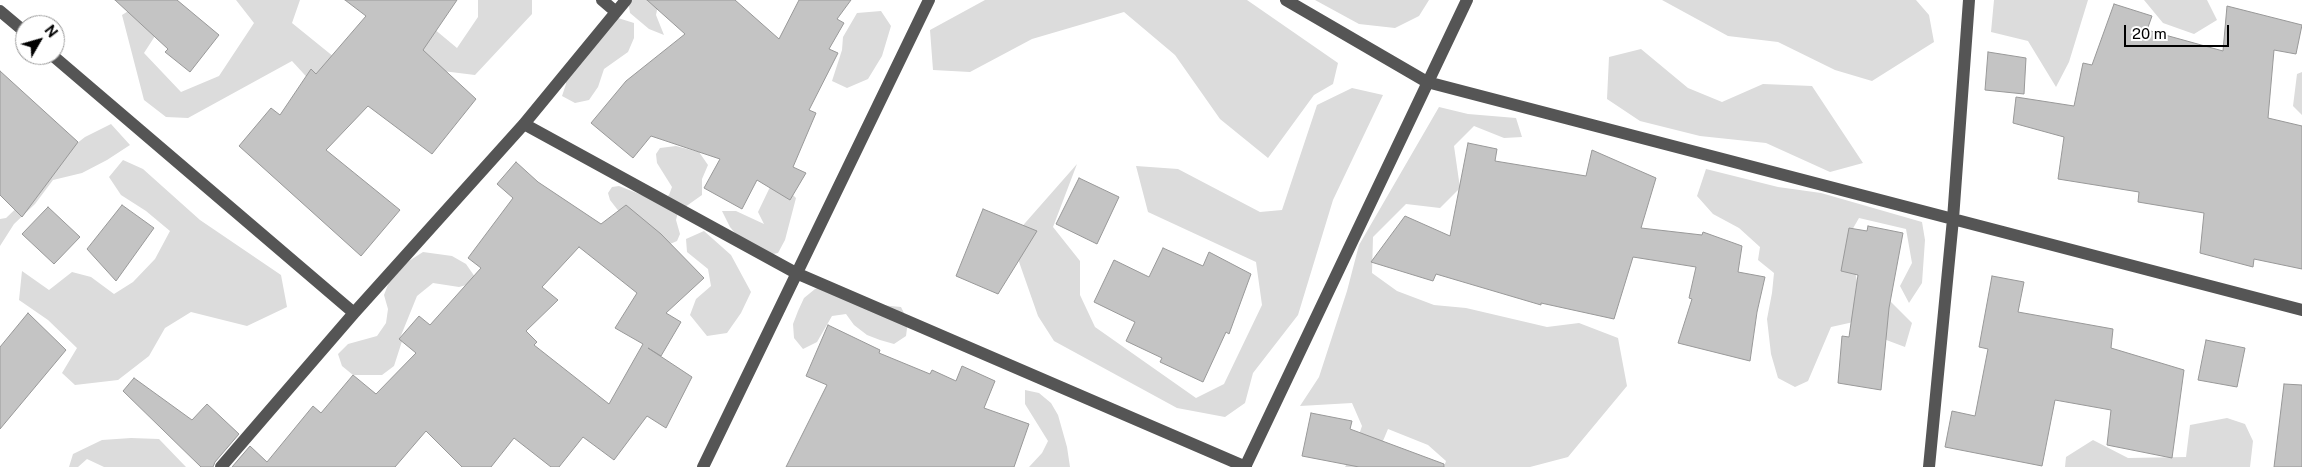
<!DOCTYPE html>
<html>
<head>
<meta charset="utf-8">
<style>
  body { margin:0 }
  #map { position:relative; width:2302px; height:467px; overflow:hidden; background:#fff; font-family:"Public Sans",sans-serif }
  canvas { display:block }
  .north { position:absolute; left:15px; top:15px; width:50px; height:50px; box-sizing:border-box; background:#fff; border:1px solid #999; border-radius:50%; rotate:52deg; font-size:14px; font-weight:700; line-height:20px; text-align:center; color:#000 }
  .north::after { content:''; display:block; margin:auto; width:18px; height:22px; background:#000; clip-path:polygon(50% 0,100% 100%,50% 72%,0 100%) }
  .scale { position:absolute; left:2124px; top:25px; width:105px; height:22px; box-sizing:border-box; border:2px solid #000; border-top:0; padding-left:6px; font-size:15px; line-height:18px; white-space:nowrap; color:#000; -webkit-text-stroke:4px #fff; paint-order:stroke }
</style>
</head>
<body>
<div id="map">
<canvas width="2302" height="467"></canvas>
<div class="north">N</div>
<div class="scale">20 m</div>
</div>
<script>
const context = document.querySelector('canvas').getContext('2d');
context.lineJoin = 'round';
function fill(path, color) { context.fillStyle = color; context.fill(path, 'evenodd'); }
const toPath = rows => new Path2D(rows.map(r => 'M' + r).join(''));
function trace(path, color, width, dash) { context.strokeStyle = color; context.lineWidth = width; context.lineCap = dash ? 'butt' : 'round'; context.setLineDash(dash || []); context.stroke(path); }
const green = toPath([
  [146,0,168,16,144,53,181,92,219,76,254,23,236,0,300,0,292,23,355,74,314,85,292,61,188,118,166,117,144,100,122,15],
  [478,0,532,0,532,14,475,75,410,67,421,18,457,48,478,17],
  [628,0,659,0,656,15,664,35,649,29,630,13],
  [985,0,1247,0,1338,63,1333,84,1314,95,1268,158,1220,119,1175,55,1124,12,1032,39,970,72,933,70,930,30],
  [1315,0,1429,0,1419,16,1395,28,1359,24],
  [1662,0,1916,0,1929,15,1934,42,1872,81,1835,70,1778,42,1728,36],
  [1994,0,2088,0,2069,62,2056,87,2028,41,1991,32],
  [2144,0,2207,0,2217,20,2194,34,2163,23],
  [881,11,891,26,882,56,868,79,847,88,832,81,842,50,843,37,857,13],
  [618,18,634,23,634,38,628,52,604,69,598,87,589,100,575,103,562,96,566,84,565,70],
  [1641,49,1688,88,1722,102,1763,84,1812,86,1863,163,1830,172,1766,143,1700,136,1640,121,1607,99,1609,57],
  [2302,72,2302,115,2293,106,2297,74],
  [1352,88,1383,95,1333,200,1298,315,1253,373,1245,403,1225,417,1177,408,1054,341,1038,316,1011,239,1077,164,1053,227,1080,261,1080,295,1095,327,1196,398,1224,384,1262,305,1256,262,1148,212,1136,166,1178,169,1260,212,1282,210,1317,105],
  [1439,107,1468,114,1516,118,1522,137,1504,138,1474,126,1454,146,1460,188,1440,208,1406,204,1373,237,1372,273,1397,291,1434,305,1466,308,1547,327,1579,323,1618,338,1627,386,1568,457,1530,467,1444,467,1446,461,1428,445,1388,429,1372,467,1345,467,1352,455,1362,426,1352,403,1300,406,1319,377,1347,291,1359,245],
  [111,124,130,145,107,160,82,173,53,180,35,204,14,224,0,246,0,219,6,218,26,199,40,172,85,137],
  [676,146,699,152,708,165,702,179,702,195,678,212,676,220,680,234,677,241,670,244,624,218,610,200,608,193,612,187,619,186,647,197,663,199,669,195,672,187,657,163,656,154,660,148],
  [123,160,143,169,200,220,281,275,287,307,247,326,191,312,165,328,149,356,118,380,75,385,62,373,77,348,48,320,19,300,22,271,49,290,72,272,91,277,114,294,133,282,155,259,170,231,146,211,121,195,109,177],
  [1706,169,1778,187,1821,193,1922,222,1925,240,1922,283,1909,303,1900,286,1912,263,1906,229,1859,218,1848,237,1861,301,1890,301,1912,323,1905,347,1881,338,1858,321,1831,327,1808,381,1795,387,1778,378,1771,354,1767,319,1772,293,1774,273,1758,260,1760,247,1739,228,1713,214,1697,196],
  [770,187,785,187,796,198,785,240,778,253,763,256,740,239,730,227,722,211,736,211,764,224,758,212],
  [704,231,731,255,751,292,741,313,727,333,707,336,690,315,696,299,711,286,708,269,687,252,686,239],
  [423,252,452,256,466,264,475,277,470,284,459,287,433,283,417,296,400,338,404,335,394,366,382,375,353,375,342,366,338,354,348,344,377,336,386,323,388,309,384,295,389,282,409,261],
  [829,284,871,304,901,307,908,321,906,336,894,344,880,340,867,335,854,325,846,314,832,316,817,342,803,349,794,338,793,324,798,311,804,298,815,289],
  [1025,390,1039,393,1051,403,1058,415,1067,447,1070,467,1029,467,1042,453,1048,441,1025,404],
  [2227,418,2245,424,2253,441,2250,467,2065,467,2066,457,2093,440,2128,458,2186,457,2190,425],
  [131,438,159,439,186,467,104,467,87,459,78,467,69,467,73,454,102,440]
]);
const building = toPath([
  [115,0,177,0,219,35,190,72,165,52,168,49,115,0],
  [345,0,457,0,423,50,476,99,432,154,368,106,326,150,400,210,361,256,239,146,271,108,280,115,311,69,316,74,366,16,345,0],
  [647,0,735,0,779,39,799,0,851,0,837,19,844,23,829,49,838,53,809,110,816,113,793,167,806,173,790,200,757,180,742,209,704,188,720,159,651,136,633,158,591,123,626,81,685,34,647,0],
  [2114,4,2152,16,2147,30,2223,51,2227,6,2302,25,2296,54,2274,50,2268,118,2302,126,2302,269,2254,259,2253,267,2200,253,2204,213,2138,202,2139,192,2058,179,2064,137,2013,123,2016,97,2074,106,2083,63,2092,65,2114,4],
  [1988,52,2026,58,2024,94,1985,90,1988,52],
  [0,71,78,142,22,217,0,195,0,71],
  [1468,143,1497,149,1495,161,1586,176,1592,150,1656,178,1641,228,1702,235,1703,232,1742,246,1738,272,1765,277,1757,312,1750,361,1678,343,1692,299,1689,298,1696,267,1633,257,1614,319,1541,303,1541,305,1436,274,1433,281,1371,262,1405,216,1450,236,1468,143],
  [516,162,538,182,601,224,626,205,661,234,704,278,666,313,681,322,661,356,648,348,692,377,666,428,647,416,614,460,583,437,559,467,551,467,514,438,491,467,462,467,426,431,395,467,232,467,250,446,267,462,313,406,321,413,353,375,376,394,416,353,399,339,419,316,430,325,481,268,468,258,513,198,497,184,516,162],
  [579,247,637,293,615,328,643,344,609,404,534,345,537,342,526,331,558,300,542,287,579,247],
  [1079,178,1119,197,1097,244,1056,224,1079,178],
  [122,205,154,228,116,281,87,249,122,205],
  [48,207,80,237,54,264,22,234,48,207],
  [983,209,1037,231,998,294,956,276,983,209],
  [1868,226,1903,233,1889,308,1881,390,1838,383,1842,336,1849,337,1858,275,1841,271,1849,228,1867,231,1868,226],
  [1163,248,1203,266,1209,252,1251,274,1229,334,1226,332,1203,382,1160,362,1162,358,1126,341,1135,322,1094,302,1114,260,1149,277,1163,248],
  [1992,276,2024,282,2018,312,2113,329,2111,348,2184,370,2172,458,2107,445,2111,410,2055,400,2042,466,1945,447,1952,411,1975,416,1988,349,1979,347,1992,276],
  [28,313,66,350,0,429,0,347,28,313],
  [828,325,880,350,879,353,930,374,932,370,956,381,962,366,995,381,984,408,1029,424,1014,467,786,467,827,385,806,376,828,325],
  [2206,340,2245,348,2237,387,2198,380,2206,340],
  [134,378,192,420,207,404,239,434,215,462,213,467,201,467,123,391,134,378],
  [2284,384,2302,385,2302,467,2274,467,2284,384],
  [1311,413,1352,421,1350,429,1444,464,1444,467,1359,467,1302,456,1311,413]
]);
const minor = toPath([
  [602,0,616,12],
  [1286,0,1427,82,2302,310],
  [0,11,25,32],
  [52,55,354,313],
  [524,124,796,273,1246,467],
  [221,467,354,313,524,124,626,0],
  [703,467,929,0],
  [1245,467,1467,0],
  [1929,467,1953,219,1969,0]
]);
fill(green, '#dcdcdc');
fill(building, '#c4c4c4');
trace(building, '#999', 1);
trace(minor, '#555', 12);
</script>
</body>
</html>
